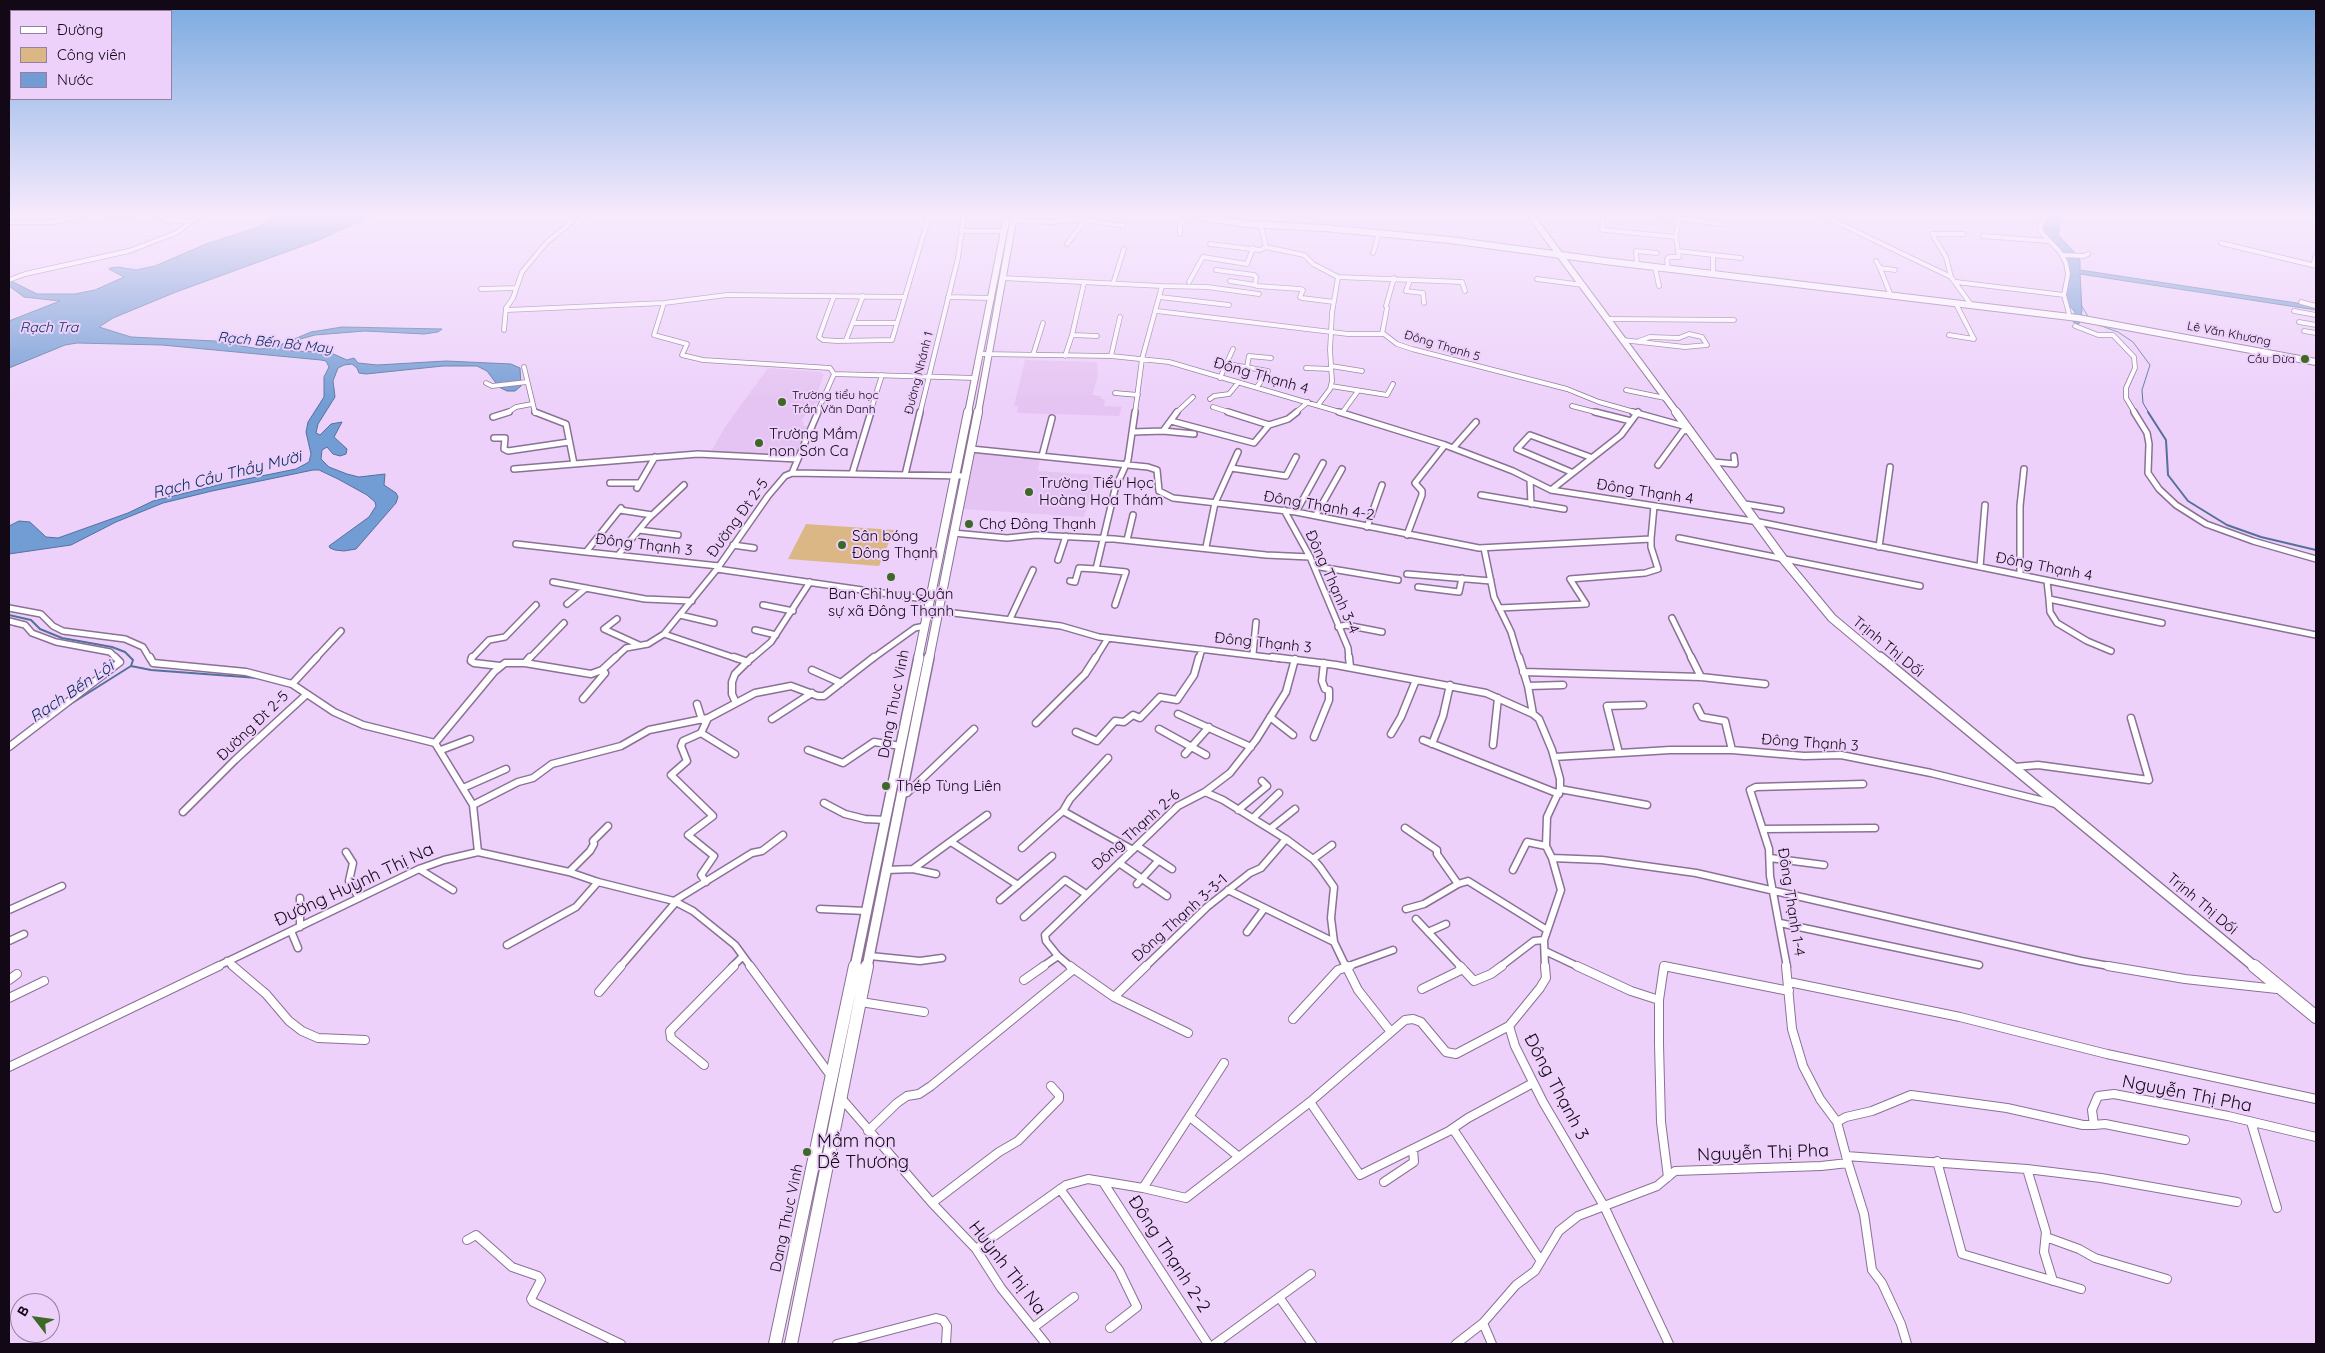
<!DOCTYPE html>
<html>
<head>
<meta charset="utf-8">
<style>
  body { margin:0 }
  #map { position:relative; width:2325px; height:1353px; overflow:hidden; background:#edd1fa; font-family:Quicksand,sans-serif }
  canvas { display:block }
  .frame { position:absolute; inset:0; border:10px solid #120816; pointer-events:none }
  .legend { position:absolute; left:10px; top:10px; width:162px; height:90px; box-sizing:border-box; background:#edd1fa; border:1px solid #95819f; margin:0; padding:6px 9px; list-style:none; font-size:15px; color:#120816 }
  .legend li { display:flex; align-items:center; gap:10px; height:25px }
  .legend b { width:25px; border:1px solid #95819f }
  .north { position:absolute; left:10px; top:1293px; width:50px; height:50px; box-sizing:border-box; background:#edd1fa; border:1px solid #95819f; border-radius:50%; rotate:300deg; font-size:14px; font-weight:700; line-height:20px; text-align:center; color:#120816 }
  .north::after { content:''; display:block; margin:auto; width:18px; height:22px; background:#3d6825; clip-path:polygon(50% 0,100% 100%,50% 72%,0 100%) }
</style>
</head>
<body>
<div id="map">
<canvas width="2325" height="1353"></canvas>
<div class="frame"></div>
<ul class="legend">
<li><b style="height:6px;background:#fff"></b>Đường</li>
<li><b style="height:14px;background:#dab785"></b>Công viên</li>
<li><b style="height:14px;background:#729cd4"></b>Nước</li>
</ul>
<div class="north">B</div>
</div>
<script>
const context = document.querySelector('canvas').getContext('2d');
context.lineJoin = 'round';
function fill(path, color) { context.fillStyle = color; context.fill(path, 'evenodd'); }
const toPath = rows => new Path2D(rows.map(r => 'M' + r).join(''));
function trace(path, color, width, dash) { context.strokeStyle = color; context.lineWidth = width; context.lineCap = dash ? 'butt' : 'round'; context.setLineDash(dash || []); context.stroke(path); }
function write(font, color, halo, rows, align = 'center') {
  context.font = font + ' Quicksand,sans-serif'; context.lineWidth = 4; context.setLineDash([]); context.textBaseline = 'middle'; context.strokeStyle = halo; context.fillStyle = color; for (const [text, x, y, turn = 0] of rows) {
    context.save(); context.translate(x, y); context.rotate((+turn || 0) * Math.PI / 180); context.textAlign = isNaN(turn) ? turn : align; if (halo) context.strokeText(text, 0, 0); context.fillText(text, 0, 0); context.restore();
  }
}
const built = toPath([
  [1025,360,1097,362,1098,376,1092,395,1101,396,1101,399,1105,399,1104,406,1122,407,1119,416,1017,413,1018,406,1014,406],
  [768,368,821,372,824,375,816,396,820,400,819,403,815,403,810,414,806,414,801,422,804,422,803,426,810,426,796,457,711,452,725,427],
  [974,453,1040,458,1038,471,1097,475,1084,517,963,509]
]);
const green = toPath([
  [806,524,894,530,879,566,788,559]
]);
const water = toPath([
  [272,216,372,216,319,240,176,292,113,318,99,327,131,337,215,341,259,349,273,348,311,332,342,327,442,329,438,332,424,334,365,331,315,335,297,340,289,347,292,351,329,352,347,360,354,358,358,363,377,365,446,361,511,364,520,368,521,386,515,391,507,391,499,387,487,371,477,366,443,366,366,374,359,373,357,368,352,364,344,365,338,368,333,381,335,397,318,424,316,433,320,435,331,424,342,422,334,437,347,449,346,454,340,456,333,454,327,447,322,450,321,459,329,467,347,474,359,477,385,474,384,485,396,493,398,497,396,503,356,549,344,551,335,550,330,548,329,546,369,517,376,506,375,502,367,495,338,479,319,470,313,470,212,491,163,503,116,522,71,545,9,554,9,526,19,521,30,522,46,537,58,538,128,513,153,501,222,484,296,469,309,462,311,454,306,432,308,422,324,397,324,377,329,367,326,361,321,360,162,345,77,343,65,345,9,368,9,321,60,301,24,297,9,286,9,280,37,294,75,294,95,290,124,277,109,269,110,268,118,267,136,270,155,266,206,244,258,227,269,221,272,216],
  [2046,216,2061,216,2058,235,2077,255,2080,260,2080,270,2316,306,2316,310,2080,274,2082,311,2079,324,2073,322,2075,312,2067,303,2066,293,2066,260,2059,248,2044,236,2041,227,2046,216]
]);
const streamFar1 = toPath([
  [2081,305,2089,318],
  [2091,322,2118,332,2133,342,2150,365,2142,390,2143,403,2149,413]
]);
const stream = toPath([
  [2148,412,2166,440,2168,475,2188,501,2227,525,2261,537,2316,550],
  [9,615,31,620,40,629,62,638,112,647,125,652,133,660,131,666,69,705],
  [131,666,151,670,258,678],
  [9,750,31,734]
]);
const streetFar3 = toPath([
  [110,216,133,216],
  [159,216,166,220,193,221],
  [1268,216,1271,226],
  [1660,216,1722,224],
  [1824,216,1951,277,1972,306],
  [2045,216,2040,227,2042,233,2060,252,2066,263,2068,274,2064,295,2069,314],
  [1603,220,1602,229,1604,230,1676,237],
  [1013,221,1052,222,1079,219,1123,226],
  [9,222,53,222,84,216],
  [576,225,584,216],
  [1261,226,1266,247,1304,255,1313,264,1338,277,1462,282,1465,291],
  [961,231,1005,231],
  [1180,234,1180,227,1186,216],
  [1983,236,2048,241],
  [2221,243,2316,266],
  [1067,244,1085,220],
  [1210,244,1260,250,1266,247],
  [1678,251,1676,237,1679,216],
  [1373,253,1379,233],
  [2063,255,2084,256,2088,254],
  [1876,261,1880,268],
  [1637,265,1636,251,1657,253],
  [2313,265,2316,255],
  [1655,267,1659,286],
  [1668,269,1667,259,1669,257,1679,257,1678,251,1713,255],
  [1216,270,1254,275,1256,277,1255,285,1257,286,1300,289,1303,290,1300,297,1302,298,1334,302],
  [1713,274,1713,255,1741,258],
  [1951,277,1946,257,1932,234,1964,234],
  [1002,278,1162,286,1142,359,1135,413],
  [1537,279,1583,285],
  [9,280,25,274,129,251,176,233,199,216],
  [1410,280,1406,291,1423,293,1424,303],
  [1230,281,1255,285],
  [1189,282,1203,257,1247,264,1253,248],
  [1956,282,2064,295],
  [1084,283,1072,335,1097,336],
  [1113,284,1124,249],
  [1162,286,1207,287,1259,294],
  [481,289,516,288],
  [834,296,819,337,823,340,837,341,892,340,929,216],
  [1891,296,1880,268,1895,270],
  [948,297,992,298],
  [1160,297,1229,305],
  [2301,302,2316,306],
  [664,303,654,335,687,344,682,355,703,360,830,368,834,374,817,413],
  [1386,306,1394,278],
  [507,310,664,303,727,295,905,297],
  [1157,311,1348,334,1384,334,1397,344,1412,349,1567,389,1599,402,1638,413],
  [2294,311,2316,315],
  [1608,319,1734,320],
  [2299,322,2316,325],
  [853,323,897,323],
  [2075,326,2098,335,2113,335,2134,357,2135,368,2126,388,2126,398,2135,413],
  [504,330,506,308,513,298,522,272,547,242,567,226,574,216],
  [2304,331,2316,333],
  [1382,334,1387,308],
  [1949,335,1974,339,1956,304],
  [846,340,863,296],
  [1622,340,1685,347,1707,345,1702,337,1689,334,1679,338,1650,337,1639,341],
  [981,354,1111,356,1169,362,1343,413],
  [1033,355,1043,323],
  [1065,356,1072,335],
  [1111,356,1120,317],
  [1228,364,1268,371,1257,387],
  [1331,366,1362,371],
  [524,367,535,413],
  [1247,367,1249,356,1271,358],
  [1306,368,1331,369],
  [834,374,976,378],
  [1220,378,1233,349],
  [486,383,492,386,527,382],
  [1331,386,1387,395,1393,384],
  [1626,390,1665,398],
  [1115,393,1138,395],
  [1210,399,1214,396,1229,394,1238,383],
  [1318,405,1330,389,1332,381,1330,350,1332,313,1338,277],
  [1572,406,1599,413],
  [1213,407,1232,413],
  [507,413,516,407,532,404],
  [870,413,882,375],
  [920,413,958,258,964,216],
  [1176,413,1193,397],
  [1295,413,1308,402],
  [1342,413,1358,391]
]);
const streetFar2 = toPath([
  [535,412,566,424,574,464,698,454,798,459],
  [1228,412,1269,425,1288,419,1297,412],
  [1339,412,1445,445,1513,471,1551,490,1759,522,2316,635],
  [1595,412,1631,421],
  [1633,412,1687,427],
  [2134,412,2147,433,2149,444,2148,473,2159,489,2176,505,2206,524,2253,541,2316,559],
  [493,417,509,412],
  [1171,421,1254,443,1269,425],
  [1163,431,1194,434],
  [1133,432,1163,431,1177,412],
  [494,438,505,438,504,449,508,451,569,442],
  [1453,448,1476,422],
  [971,449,1148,467,1157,470,1159,491,1173,498,1296,512,1479,548,1651,539,1654,506],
  [1042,456,1052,418],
  [1713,462,1735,464,1734,456],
  [1658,465,1683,431,1690,430],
  [1231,468,1286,476,1296,457],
  [514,469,574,464],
  [1571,472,1517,449,1530,435,1590,457],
  [792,473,965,476],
  [852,474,871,412],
  [905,475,920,412],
  [1530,480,1531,504],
  [610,483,639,483],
  [637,488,655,457],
  [1551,490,1621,435,1638,412],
  [1481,495,1564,509],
  [1745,504,1781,510],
  [621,508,586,552,719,566],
  [620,510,652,515],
  [1284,510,1310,557,1348,648,1349,659],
  [1296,512,1323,463],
  [1316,515,1342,469],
  [1367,527,1382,485],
  [639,530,678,535],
  [953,533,1007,538,1036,535,1114,539,1266,555,1310,557],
  [1407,535,1422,495,1422,491,1415,483,1445,445],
  [1679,538,1920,586],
  [1127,540,1133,515],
  [516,544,586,552],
  [733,545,754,548],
  [1206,547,1215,503,1238,452],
  [1879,547,1890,467],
  [1484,548,1494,597,1511,632,1519,659],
  [619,554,648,519,684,485],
  [1058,560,1066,536],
  [1314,566,1398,580],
  [1980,567,1985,505],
  [717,569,931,600],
  [1407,574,1491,581],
  [2020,575,2020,506,2024,469],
  [1070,581,1075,582,1079,568,1096,569],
  [2047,581,2049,599,2162,623],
  [553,582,645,599,692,601],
  [1418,587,1459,592,1462,578],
  [2049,599,2050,612,2057,623,2087,641,2111,651],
  [567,604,586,588],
  [763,605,793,611],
  [1115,605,1126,572,1096,569,1115,489,1128,460,1135,412],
  [9,608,41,614,53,626,63,631,125,639,143,647,150,659],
  [1499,608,1586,604,1570,579,1645,573,1658,569,1651,547,1651,539],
  [937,611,1061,626,1099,637,1283,659],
  [680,615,714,623],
  [1672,618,1692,659],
  [617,619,604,629,639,645],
  [1010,619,1033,570],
  [9,621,25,625,32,633,56,642,110,652,117,659],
  [1338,627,1346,625,1382,632],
  [755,630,776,635],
  [664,634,738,659],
  [1253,654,1256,622],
  [315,659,341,631],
  [471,659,489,640,505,637,536,605],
  [529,659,564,623],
  [614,659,626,648,648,644,664,634,717,569,768,496,785,476,792,473,818,412],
  [751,659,771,642,810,582],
  [872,659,915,628,925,626],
  [1095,659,1108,638],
  [1199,659,1202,649]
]);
const streetFar1 = toPath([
  [150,657,153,663,246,672,292,684,307,694],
  [472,657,471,661,474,663,500,666],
  [734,657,748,662],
  [1272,657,1336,665,1486,693,1533,714,1539,719,1552,750,1560,779,1560,789,1547,817,1546,846,1552,858,1561,890,1544,940,1545,967],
  [1349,657,1350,667],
  [1519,657,1528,686,1533,714],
  [1691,657,1701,677],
  [525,663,530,657],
  [812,670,841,683],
  [1523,672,1701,677,1765,684],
  [292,684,317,657],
  [1528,686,1563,685],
  [583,699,605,673,602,670],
  [736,703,732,694,732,682,735,674,752,657],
  [697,704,702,720],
  [1697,707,1702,717,1725,721,1732,750],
  [1178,714,1251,747],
  [1270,717,1293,735],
  [772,719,812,693],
  [1036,723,1085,674,1096,657],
  [1159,729,1206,755],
  [1076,732,1097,741,1115,721,1124,722,1133,715,1140,718,1160,697,1177,700,1194,675,1199,657],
  [701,733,735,754],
  [1391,734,1401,717,1416,680],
  [1314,737,1329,700,1329,690,1325,689,1322,681,1324,663],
  [1423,740,1559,794],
  [1432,744,1443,716,1450,685],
  [1493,745,1498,698],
  [9,747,120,662,115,657],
  [441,750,470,739],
  [808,750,843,763,874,742,901,746],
  [1619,753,1607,706,1643,705],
  [1185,754,1209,727],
  [1554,757,1670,750,1732,750,1804,756,1841,755,1931,773,2056,804],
  [1108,758,1070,799,1063,811,1133,850],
  [2015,767,2038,765,2149,780,2131,718],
  [463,788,506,769],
  [1560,789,1647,805],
  [1205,792,1230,773,1256,740,1286,692,1295,659],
  [902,794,907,793,974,729],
  [824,803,845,814,865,819,886,820],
  [473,805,518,782,533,778,552,764,621,746,649,730,708,718,755,693,791,686,818,696,824,696,874,657],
  [1238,810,1267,786,1262,781],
  [183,812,235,760,307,694,334,712,363,725,435,743],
  [1253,818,1279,793],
  [1405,828,1437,850,1437,854,1458,884],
  [1270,829,1295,809],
  [1763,829,1875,828],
  [951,842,1018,885],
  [1137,846,1172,869],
  [1022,848,1063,811],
  [346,852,353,863,349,881,359,898],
  [478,852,473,805,435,743,494,672,505,663,525,663,591,674,602,670,616,657],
  [1552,858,1602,860,1696,873,2081,961,2115,967],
  [1770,858,1824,865],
  [1313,859,1332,845],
  [1119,863,1167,896],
  [419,869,453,890],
  [913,869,936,874],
  [886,870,913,869,987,815],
  [1513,870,1527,842,1546,846],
  [569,872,590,851,594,844,593,841,608,826],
  [706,882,701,875,714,856,688,835,713,816,671,775,687,761,681,746,683,741,701,733,708,718],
  [1137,884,1158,861],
  [1228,890,1334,942],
  [300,898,300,927],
  [1000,900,1052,856],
  [674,901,752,853,762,851,783,835],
  [820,909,866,911],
  [1406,909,1424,904,1458,884,1468,881,1547,930],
  [9,910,62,886],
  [1024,917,1065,880,1086,894],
  [1416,919,1461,967],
  [1780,923,1979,965],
  [291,931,298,948],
  [1247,932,1264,909],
  [1428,932,1446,924],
  [9,941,24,934],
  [507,945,576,907,598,882],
  [1545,951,1579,967],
  [870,956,920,961,942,958],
  [227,961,234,967],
  [216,967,419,869,444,860,478,852,569,872,598,882,674,901,693,911,735,945,751,967],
  [620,967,676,902],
  [732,967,743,956],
  [1042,967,1058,956],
  [1071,967,1058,956,1046,941,1045,935,1178,806,1205,792,1223,800,1286,839,1313,859,1320,867,1334,887,1331,918,1334,942,1346,967],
  [1145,967,1207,907,1250,873,1261,868,1286,839],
  [1346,967,1393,950],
  [1500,967,1534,941,1544,940],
  [1664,967,1669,967],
  [1787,967,1770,876,1769,849,1750,790,1756,787,1863,784]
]);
const street = toPath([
  [233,966,266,994,289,1021,302,1031,318,1038,365,1040],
  [750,966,831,1076],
  [1070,966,1074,969],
  [1346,966,1358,990,1391,1032],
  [1460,966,1474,981,1491,974,1502,966],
  [1545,966,1546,978,1540,988,1509,1026,1515,1046,1543,1102,1604,1206,1669,1344],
  [1577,966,1631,991,1659,1000],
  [1786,966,1792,1029,1803,1066,1820,1099,1837,1122],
  [2108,966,2185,979,2277,989],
  [9,980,17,974],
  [1024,980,1044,966],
  [1789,982,1960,1017,2107,1054,2316,1099],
  [1422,989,1463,969],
  [599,992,621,966],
  [1114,997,1146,966],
  [9,998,44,981],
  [861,1002,924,1012],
  [1293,1019,1338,970,1350,966],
  [704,1065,671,1038,670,1031,734,966],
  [9,1067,219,966],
  [842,1099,932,1203,976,1249,1001,1288,1046,1344],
  [1310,1102,1360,1175,1449,1131,1468,1118,1533,1083],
  [1190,1117,1239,1157],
  [2251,1122,2277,1208],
  [2094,1125,2105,1124,2185,1140],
  [1453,1129,1541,1261],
  [868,1131,897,1103,907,1096,919,1094,931,1086,1074,969,1114,997,1188,1033],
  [1846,1156,2027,1169,2101,1178,2237,1202],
  [1937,1161,1962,1254,2081,1289],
  [1848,1163,1864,1214,1872,1270,1882,1283,1901,1324,1907,1344],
  [2027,1169,2046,1232,2044,1252,2053,1281],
  [1668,1177,1661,1122,1659,1044,1659,1000,1664,966,1789,991],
  [1103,1182,1208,1344],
  [1384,1182,1414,1162,1413,1149],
  [1143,1188,1224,1063],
  [1060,1189,1119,1270,1137,1307,1110,1328],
  [932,1203,999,1152,1018,1141,1059,1099,1059,1095,1051,1086],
  [2046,1237,2079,1249,2095,1258,2167,1279],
  [467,1240,476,1235,512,1267,538,1276,541,1280,531,1299,533,1302,621,1344],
  [976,1249,1066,1185,1088,1179,1143,1188,1186,1198,1310,1102,1405,1020,1413,1019,1421,1022,1446,1052,1456,1054,1509,1026],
  [1279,1297,1312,1344],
  [1483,1323,1492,1344],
  [1033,1328,1074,1297],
  [837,1344,936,1318,943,1320,947,1326,946,1344],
  [1215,1344,1311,1274],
  [1456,1344,1483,1323,1516,1285,1535,1271,1559,1231,1578,1216,1657,1186,1675,1171,1821,1166,1848,1163,1837,1122,1846,1117,1872,1111,1911,1095,2007,1108,2083,1125,2094,1125,2092,1110,2098,1096,2114,1094,2228,1116,2316,1137]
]);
const secondaryFar3 = toPath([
  [1196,216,1246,224,1324,228,1450,240,1605,261,2078,318,2316,362],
  [1531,216,1677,413]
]);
const secondaryFar2 = toPath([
  [1676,412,1784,560,1832,618,1881,659]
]);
const secondaryFar1 = toPath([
  [1880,657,2255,967]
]);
const secondary = toPath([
  [2254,966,2316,1017]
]);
const primaryFar3 = toPath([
  [968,413,1007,216],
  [978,413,1014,216]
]);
const primaryFar2 = toPath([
  [918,659,968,412],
  [929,659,978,412]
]);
const primaryFar1 = toPath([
  [855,967,919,657],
  [867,967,929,657]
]);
const primary = toPath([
  [775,1344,855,966],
  [791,1344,867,966]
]);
const markers = [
  [2305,359,5,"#3d6825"],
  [782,402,5,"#3d6825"],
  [759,443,5,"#3d6825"],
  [1029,492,5,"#3d6825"],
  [969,524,5,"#3d6825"],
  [842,545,5,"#3d6825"],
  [891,577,5,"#3d6825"],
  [886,786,5,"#3d6825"],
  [807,1152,5,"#3d6825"]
];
const farStreetnames = [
  ["Lê Văn Khương",2229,334,11],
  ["Đông Thạnh 5",1442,346,17],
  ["Đường Nhánh 1",919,373,-76]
];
const farPoinames = [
  ["Cầu Dừa",2295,359],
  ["Trường tiểu học",792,395,"left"],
  ["Trần Văn Danh",792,409,"left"]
];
const farWaternames = [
  ["Rạch Tra",49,328],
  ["Rạch Bến Bà May",275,343,6]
];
const streetNames = [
  ["Đông Thạnh 4",1261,376,16],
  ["Đông Thạnh 4",1645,492,9],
  ["Đông Thạnh 4-2",1319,506,10],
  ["Đường Đt 2-5",738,518,-54],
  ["Đông Thạnh 3",644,545,7],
  ["Đông Thạnh 4",2044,567,11],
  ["Đông Thạnh 3-4",1332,582,66],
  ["Đông Thạnh 3",1263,643,6],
  ["Trịnh Thị Dối",1888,647,39],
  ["Dang Thuc Vinh",894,704,-79],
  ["Đường Đt 2-5",253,726,-44],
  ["Đông Thạnh 3",1810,743,4],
  ["Đông Thạnh 2-6",1136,830,-42],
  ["Đông Thạnh 1-4",1791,902,81],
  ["Trịnh Thị Dối",2202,904,40],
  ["Đông Thạnh 3-3-1",1180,918,-42],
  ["Dang Thuc Vinh",787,1218,-78]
];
const poiNames = [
  ["Trường Mầm",769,434],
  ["non Sơn Ca",769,451],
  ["Trường Tiểu Học",1039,483],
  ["Hoàng Hoa Thám",1039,500],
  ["Chợ Đông Thạnh",979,524],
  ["Sân bóng",852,536],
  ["Đông Thạnh",852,553],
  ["Ban Chỉ huy Quân",891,594,"center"],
  ["sự xã Đông Thạnh",891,611,"center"],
  ["Thép Tùng Liên",896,786]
];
const waterNames = [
  ["Rạch Cầu Thầy Mười",227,475,-14],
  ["Rạch Bến Lội",72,692,-34]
];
const nearStreetnames = [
  ["Đường Huỳnh Thị Na",354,885,-25],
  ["Đông Thạnh 3",1556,1087,62],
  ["Nguyễn Thị Pha",2187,1094,11],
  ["Nguyễn Thị Pha",1763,1153,-2],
  ["Đông Thạnh 2-2",1169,1254,57],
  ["Huỳnh Thị Na",1007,1268,52]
];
const nearPoinames = [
  ["Mầm non",817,1142],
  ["Dễ Thương",817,1163]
];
fill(built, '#e5c3f2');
fill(green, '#dab785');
fill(water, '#729cd4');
trace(water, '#55709b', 1);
trace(streamFar1, '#55709b', 1);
trace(stream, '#55709b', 2);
trace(streetFar3, '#8b7196', 5.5);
trace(streetFar2, '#8b7196', 8);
trace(streetFar1, '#8b7196', 9);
trace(street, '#8b7196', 10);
trace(secondaryFar3, '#8b7196', 8);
trace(secondaryFar2, '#8b7196', 10);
trace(secondaryFar1, '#8b7196', 12);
trace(secondary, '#8b7196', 14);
trace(primaryFar3, '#8b7196', 8);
trace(primaryFar2, '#8b7196', 10);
trace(primaryFar1, '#8b7196', 12);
trace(primary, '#8b7196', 14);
trace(streetFar3, '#fff', 4);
trace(streetFar2, '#fff', 5);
trace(streetFar1, '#fff', 6);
trace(street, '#fff', 8);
trace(secondaryFar3, '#fff', 6);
trace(secondaryFar2, '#fff', 8);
trace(secondaryFar1, '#fff', 9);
trace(secondary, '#fff', 12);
trace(primaryFar3, '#fff', 6);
trace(primaryFar2, '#fff', 8);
trace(primaryFar1, '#fff', 9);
trace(primary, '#fff', 12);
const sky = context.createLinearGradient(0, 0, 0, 406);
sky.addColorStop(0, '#79aae0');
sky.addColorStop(0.53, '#f7eafd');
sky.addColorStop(1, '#f7eafd00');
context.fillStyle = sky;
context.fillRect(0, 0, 2325, 406);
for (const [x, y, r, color] of markers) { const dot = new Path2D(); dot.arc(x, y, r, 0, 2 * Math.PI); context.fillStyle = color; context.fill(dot); trace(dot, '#edd1fa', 2); }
write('12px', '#120816', '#edd1fa', farStreetnames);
write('12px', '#120816', '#edd1fa', farPoinames, 'right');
write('italic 14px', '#00295b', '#edd1fa', farWaternames);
write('15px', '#120816', '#edd1fa', streetNames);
write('15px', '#120816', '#edd1fa', poiNames, 'left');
write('italic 16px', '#00295b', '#edd1fa', waterNames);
write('18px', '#120816', '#edd1fa', nearStreetnames);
write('18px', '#120816', '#edd1fa', nearPoinames, 'left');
</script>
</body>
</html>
